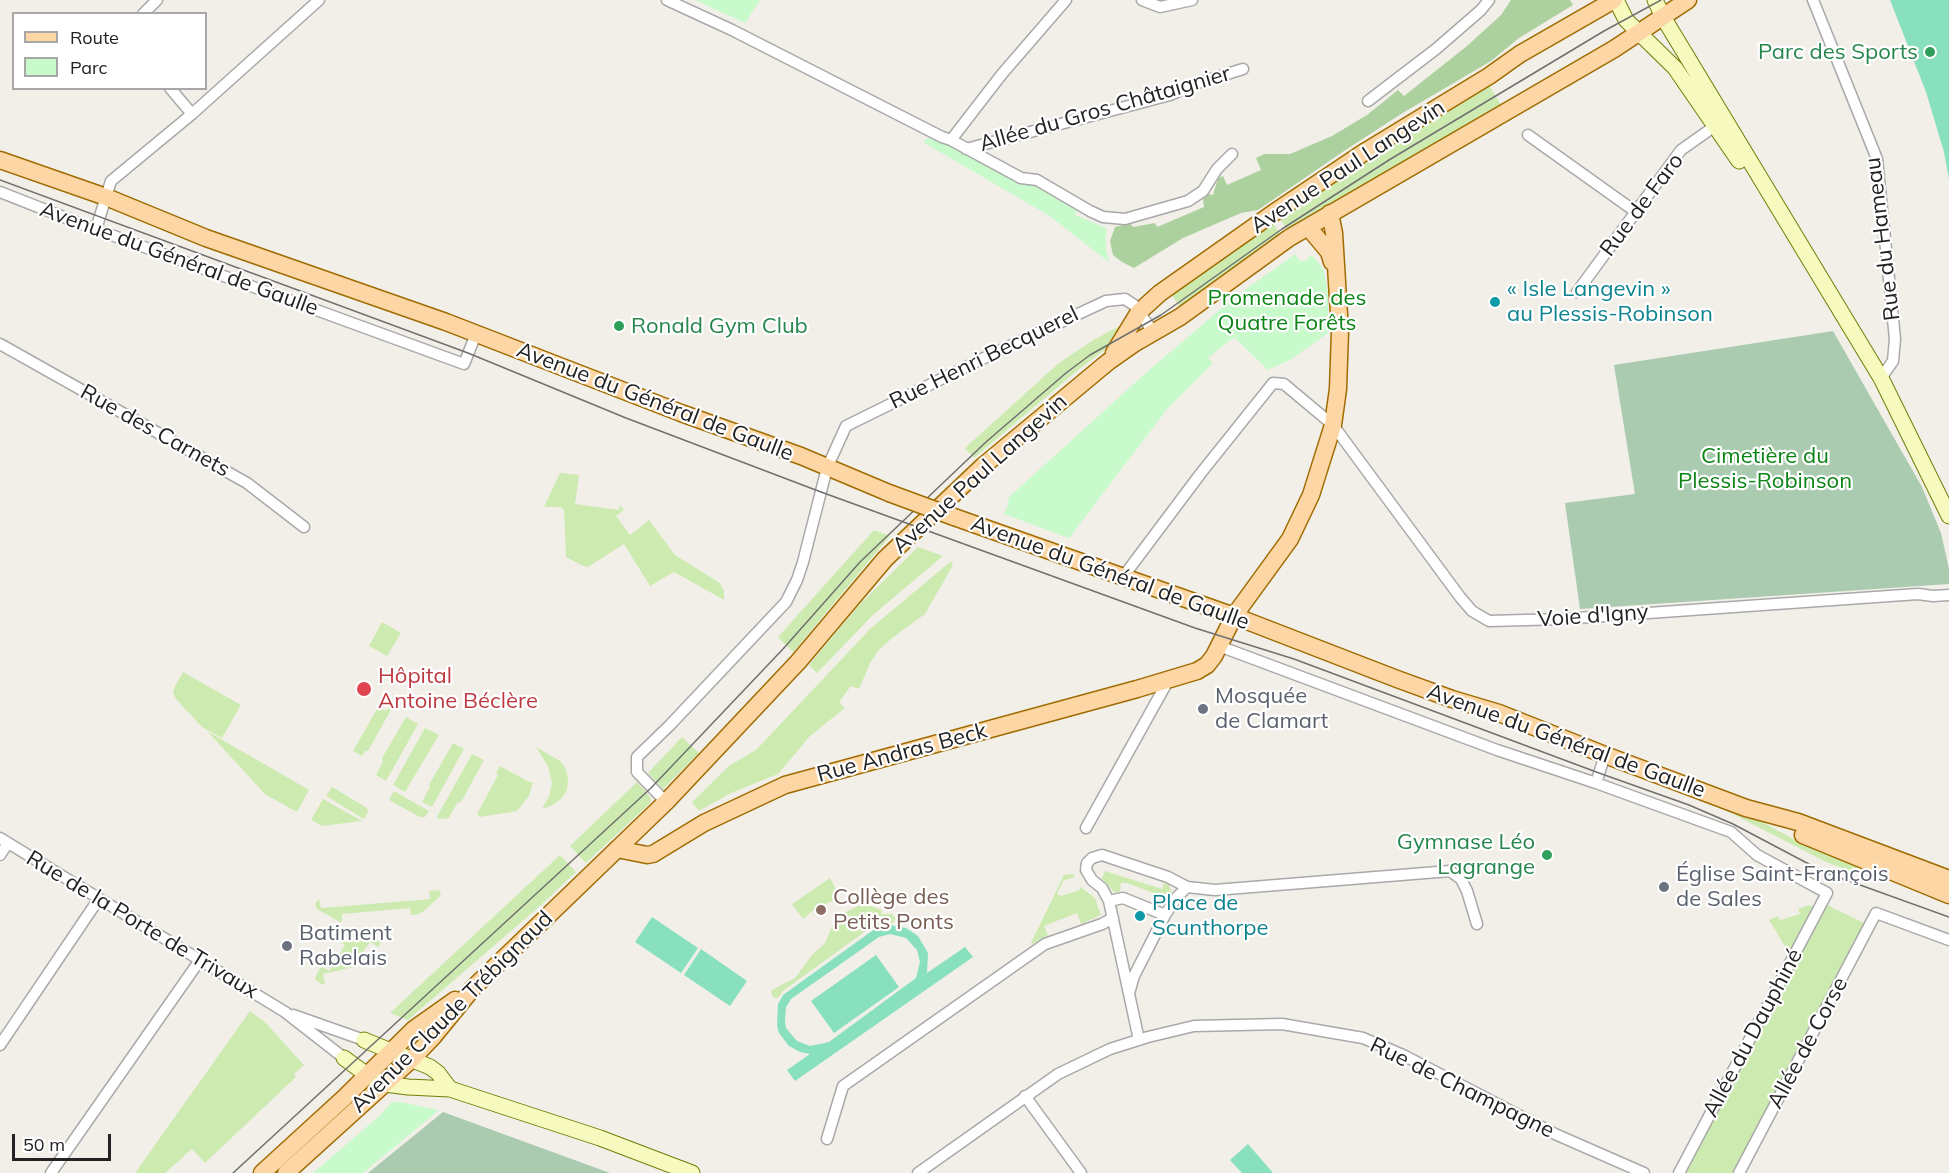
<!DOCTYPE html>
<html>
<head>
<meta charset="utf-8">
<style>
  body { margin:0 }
  #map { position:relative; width:1949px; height:1173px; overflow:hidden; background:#f2efe9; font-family:Mulish,sans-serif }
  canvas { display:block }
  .legend { position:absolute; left:12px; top:12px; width:195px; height:78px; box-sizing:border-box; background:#fff; border:2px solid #a7a7a7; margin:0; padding:8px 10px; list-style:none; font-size:18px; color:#222 }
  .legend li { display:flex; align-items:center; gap:12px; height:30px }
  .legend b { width:30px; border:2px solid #a7a7a7 }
  .scale { position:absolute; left:12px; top:1134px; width:99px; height:27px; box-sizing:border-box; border:3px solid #222; border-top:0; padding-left:8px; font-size:18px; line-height:21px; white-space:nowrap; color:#222; -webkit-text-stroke:4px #fff; paint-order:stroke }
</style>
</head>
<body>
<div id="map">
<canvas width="1949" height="1173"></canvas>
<ul class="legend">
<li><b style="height:8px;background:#fcd6a4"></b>Route</li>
<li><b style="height:16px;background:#c8facc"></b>Parc</li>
</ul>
<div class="scale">50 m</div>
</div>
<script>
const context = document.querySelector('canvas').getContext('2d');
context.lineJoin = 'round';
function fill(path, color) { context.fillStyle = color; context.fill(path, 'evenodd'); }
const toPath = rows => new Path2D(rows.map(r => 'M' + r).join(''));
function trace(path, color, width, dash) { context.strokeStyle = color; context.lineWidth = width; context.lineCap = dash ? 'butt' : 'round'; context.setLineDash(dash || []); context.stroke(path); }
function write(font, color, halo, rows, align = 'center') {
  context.font = font + ' Mulish,sans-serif'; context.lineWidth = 4.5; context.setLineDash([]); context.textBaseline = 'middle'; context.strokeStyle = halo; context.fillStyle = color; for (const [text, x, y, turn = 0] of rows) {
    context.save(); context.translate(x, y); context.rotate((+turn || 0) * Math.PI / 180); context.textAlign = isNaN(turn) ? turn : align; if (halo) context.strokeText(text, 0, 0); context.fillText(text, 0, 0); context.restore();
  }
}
const grass = toPath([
  [1486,80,1501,105,1493,108,1290,233,1277,215],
  [1270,219,1283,238,1181,308,1170,293],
  [1124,324,1111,345,1078,370,974,458,965,448,1060,362,1095,339],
  [560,473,579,475,575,504,619,510,620,505,624,510,616,516,630,535,649,520,675,555,720,583,724,591,724,600,674,572,650,586,624,544,588,567,583,566,566,557,564,510,560,507,544,507],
  [874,530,890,536,793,652,778,637],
  [918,547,943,556,873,615,817,673,809,665,861,603],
  [951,561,953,565,925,614,892,638,878,651,870,663,859,689,851,686,839,702,845,708,810,736,778,774,731,793,699,811,692,802,729,766,756,750,871,628],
  [382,622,401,633,387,656,369,646],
  [183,672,241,705,222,738,202,727,175,698,173,692,175,686],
  [378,707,386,711,389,707,392,708,368,751,365,751,362,756,353,751],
  [406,717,418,724,386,781,376,775,383,762,382,758],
  [425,728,439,735,405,792,393,785],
  [207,731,309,790,297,812,265,794],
  [682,737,699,753,663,789,648,773],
  [453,743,464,749,432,807,422,802,430,787,429,785],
  [536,747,560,761,566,769,568,780,567,790,562,798,553,805,542,809,549,796,552,783,548,766],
  [472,754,484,760,461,802,457,803,449,818,438,819,437,817],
  [500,766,529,782,533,782,529,796,517,811,480,817,477,814,498,775,496,773],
  [637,782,651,798,650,803,586,863,570,846],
  [332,787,367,808,368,812,364,819,326,796],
  [394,791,429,811,425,817,420,817,389,800],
  [1691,796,1755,818,1795,840,1859,865,1861,868,1855,873,1826,862,1729,812],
  [323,799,362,821,322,826,311,820],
  [560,855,576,872,541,905,408,1020,390,1013],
  [1105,871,1162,889,1164,883,1168,884,1172,892,1167,902,1160,907,1156,906,1159,895,1127,883,1121,883,1120,893,1114,892,1102,879],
  [1074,874,1074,877,1063,881,1057,894,1061,896,1080,890,1079,886,1095,898,1101,915,1081,924,1077,913,1044,926,1048,935,1032,944,1031,943,1064,875],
  [830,878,837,891,835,900,816,908,803,919,792,904],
  [439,890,441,895,424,911,416,915,411,915,410,908,342,914,342,922,340,922,317,909,315,904,319,899,321,908,430,899,429,891],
  [1825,904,1866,924,1733,1173,1682,1173],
  [1809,905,1813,906,1811,911,1789,953,1769,920,1778,916,1780,920,1800,914,1798,909],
  [858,906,871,906,882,910,881,914,892,914,896,918,893,923,874,925,783,991,778,998,773,997,771,992,772,990,795,978,812,955,825,943,836,917],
  [340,933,344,933,345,942,383,940,378,947,370,942,353,967,323,974,325,984,321,984,317,981,315,978,321,966,329,971,345,945,336,939],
  [250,1011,265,1022,304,1065,294,1074,296,1077,205,1163,192,1149,165,1173,135,1173]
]);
const forest = toPath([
  [1511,0,1570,0,1573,5,1519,38,1491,61,1401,114,1344,151,1258,210,1241,213,1183,238,1134,268,1122,262,1113,255,1110,241,1115,227,1130,223,1133,227,1155,223,1157,227,1204,207,1203,199,1208,194,1213,195,1218,178,1223,176,1227,185,1261,170,1256,158,1264,154,1290,154,1332,136,1367,115,1398,90,1404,96,1467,46,1501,15]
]);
const cemetery = toPath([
  [1833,331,1922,487,1941,533,1949,569,1949,584,1580,609,1565,503,1635,494,1614,365],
  [443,1112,610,1173,368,1173]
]);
const park = toPath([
  [695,0,760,0,745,23],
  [929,137,939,142,952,145,1016,182,1035,185,1077,210,1075,215,1106,228,1106,250,1109,262,1048,215,923,142],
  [1295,254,1300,261,1306,261,1310,255,1315,258,1324,271,1328,295,1328,333,1290,360,1268,370,1234,337,1208,358,1213,363,1168,408,1069,538,1004,514,1008,505,1009,497,1148,371,1235,297],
  [392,1102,400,1102,439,1110,363,1173,313,1173,377,1118]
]);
const pitch = toPath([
  [1890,0,1949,0,1949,179,1944,152,1926,92],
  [652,917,698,948,681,973,635,942],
  [891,925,906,928,918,936,928,953,927,973,965,947,973,957,795,1081,787,1070,810,1054,800,1052,789,1046,779,1033,777,1026,778,1004,783,995,876,928],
  [890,934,906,938,917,950,920,962,916,978,829,1042,810,1046,797,1041,786,1028,785,1021,786,1007,791,999,879,937],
  [701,949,747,981,730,1006,684,975],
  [876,955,899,987,834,1033,811,1001],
  [1248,1144,1273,1173,1242,1173,1230,1160]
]);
const street = toPath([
  [667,0,732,30,942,137,951,140,1021,178,1037,180,1090,211,1103,217,1125,219,1188,201,1203,191,1217,169,1232,154],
  [1142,0,1160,7,1192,0],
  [1813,0,1877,159,1895,339,1893,361,1881,378],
  [143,14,157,0],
  [170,88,192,114],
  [1368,101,1436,49,1481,10,1489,0],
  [1528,135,1636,212],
  [951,140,1002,74,1066,0],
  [966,149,1170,95,1195,84,1243,69],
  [0,192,84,225,464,364,476,334],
  [96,229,111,181,192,114,319,0],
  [1577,292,1681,150,1715,126],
  [0,344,247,483,304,527],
  [1123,577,1201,473,1273,383,1284,384,1333,425,1460,597,1472,611,1489,621,1563,619,1918,594,1933,596,1949,595],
  [1219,646,1497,750,1596,783,1731,832,1757,855,1827,893,1679,1173],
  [1596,783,1605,755],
  [666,802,637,772,637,757,670,725,786,602,797,580,803,562,827,468,846,426,984,358,1106,301,1125,299,1134,305,1154,333],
  [1086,828,1169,679],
  [0,838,285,1012,344,1058],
  [0,855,8,843],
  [1187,887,1215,890,1450,871,1461,879,1467,891,1477,924],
  [1109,901,1139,1040],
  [1130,990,1134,976,1165,915,1177,897,1187,887,1168,877,1102,855,1092,858,1087,863,1086,870,1092,880,1102,888,1109,901,1123,898,1165,915],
  [293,1015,364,1040],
  [0,1045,98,900],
  [1025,1096,1081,1173],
  [827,1139,843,1086,1045,944,1102,924,1113,918],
  [51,1173,200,960],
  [918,1173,1058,1074,1110,1049,1148,1037,1194,1026,1282,1024,1363,1038,1403,1055,1555,1134,1644,1173],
  [1739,1173,1876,913,1949,940]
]);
const secondary = toPath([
  [1616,0,1626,20,1675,68,1739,161],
  [1655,0,1663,17,1881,378,1949,516],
  [364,1040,430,1067,438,1073,450,1089],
  [344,1058,367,1075,385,1084,408,1087,450,1089,600,1138,692,1173]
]);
const primary = toPath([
  [0,160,106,197,206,238,446,322,681,413,801,456,889,493],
  [1308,227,1329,252,1332,262],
  [1114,353,1139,312,1160,293,1272,214,1366,151,1489,76,1520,54,1614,0],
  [954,517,1234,616,1397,679,1452,699,1499,713,1605,755,1746,808,1798,822,1949,879],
  [1803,835,1949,895],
  [617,849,647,855,653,854,704,823,785,785,1137,689,1197,671,1207,665,1214,656,1234,616,1290,539,1311,495,1333,425,1338,389,1340,331,1334,233,1330,213],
  [262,1173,344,1098,414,1029,455,1000],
  [286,1173,412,1059,433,1037,473,988,666,802,798,662,885,559,983,466,1108,362,1135,343,1180,317,1289,238,1614,49,1688,0]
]);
const tram = toPath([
  [0,180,468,353,626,418,821,492,1195,628,1294,659,1599,773,1689,805,1733,824,1824,872,1949,917],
  [233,1173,651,788,783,649,860,562,986,442,1066,373,1090,355,1161,315,1282,229,1389,160,1604,31,1661,0]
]);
const primaryBridge = toPath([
  [889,493,954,517]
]);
const markers = [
  [1930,52,6,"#2e9e5b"],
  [1495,302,6,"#0f9aa8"],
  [619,326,6,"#2e9e5b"],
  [364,689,8,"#e0444e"],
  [1203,709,6,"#6b7280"],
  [1547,855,6,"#2e9e5b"],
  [1664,887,6,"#6b7280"],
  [821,910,6,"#8d6e63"],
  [1140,916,6,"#0f9aa8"],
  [287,946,6,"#6b7280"]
];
const leisureNames = [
  ["Parc des Sports",1918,52],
  ["Ronald Gym Club",631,326,"left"],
  ["Gymnase Léo",1535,842],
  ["Lagrange",1535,867]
];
const streetNames = [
  ["Allée du Gros Châtaignier",1105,109,-16],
  ["Avenue Paul Langevin",1348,167,-33],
  ["Rue de Faro",1642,205,-53],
  ["Rue du Hameau",1883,239,-97],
  ["Avenue du Général de Gaulle",179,259,20],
  ["Rue Henri Becquerel",984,358,-26],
  ["Avenue du Général de Gaulle",655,402,21],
  ["Rue des Carnets",155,431,29],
  ["Avenue Paul Langevin",980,474,-42],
  ["Avenue du Général de Gaulle",1110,573,20],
  ["Voie d'Igny",1593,616,-4],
  ["Avenue du Général de Gaulle",1566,741,20],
  ["Rue Andras Beck",902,753,-15],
  ["Rue de la Porte de Trivaux",142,925,31],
  ["Avenue Claude Trébignaud",452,1012,-45],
  ["Allée du Dauphiné",1753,1033,-62],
  ["Allée de Corse",1808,1043,-62],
  ["Rue de Champagne",1462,1088,26]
];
const cultureNames = [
  ["« Isle Langevin »",1507,289],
  ["au Plessis-Robinson",1507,314],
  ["Place de",1152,903],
  ["Scunthorpe",1152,928]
];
const parkNames = [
  ["Promenade des",1287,298],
  ["Quatre Forêts",1287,323],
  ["Cimetière du",1765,456],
  ["Plessis-Robinson",1765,481]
];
const healthNames = [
  ["Hôpital",378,676],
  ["Antoine Béclère",378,701]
];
const worshipNames = [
  ["Mosquée",1215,696],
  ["de Clamart",1215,721],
  ["Église Saint-François",1676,874],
  ["de Sales",1676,899],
  ["Batiment",299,933],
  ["Rabelais",299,958]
];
const educationNames = [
  ["Collège des",833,897],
  ["Petits Ponts",833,922]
];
fill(grass, '#cdebb0');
fill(forest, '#add19e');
fill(cemetery, '#aacbaf');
fill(park, '#c8facc');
fill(pitch, '#88e0be');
trace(street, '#a9a9a9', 13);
trace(secondary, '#707d05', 17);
trace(primary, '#a06b00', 19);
trace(street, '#fff', 10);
trace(secondary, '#f7fabf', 15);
trace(primary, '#fcd6a4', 16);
trace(tram, '#707070', 1.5);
trace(primaryBridge, '#a06b00', 19, []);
trace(primaryBridge, '#fcd6a4', 16);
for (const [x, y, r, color] of markers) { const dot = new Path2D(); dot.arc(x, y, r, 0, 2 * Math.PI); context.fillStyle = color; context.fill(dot); trace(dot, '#fff', 2); }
write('22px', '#27864d', '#fff', leisureNames, 'right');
write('22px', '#222', '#fff', streetNames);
write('22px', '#0d838f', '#fff', cultureNames, 'left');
write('22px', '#0c8416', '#fff', parkNames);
write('22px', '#be3a42', '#fff', healthNames, 'left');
write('22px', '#5b616d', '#fff', worshipNames, 'left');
write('22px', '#785e54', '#fff', educationNames, 'left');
</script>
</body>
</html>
